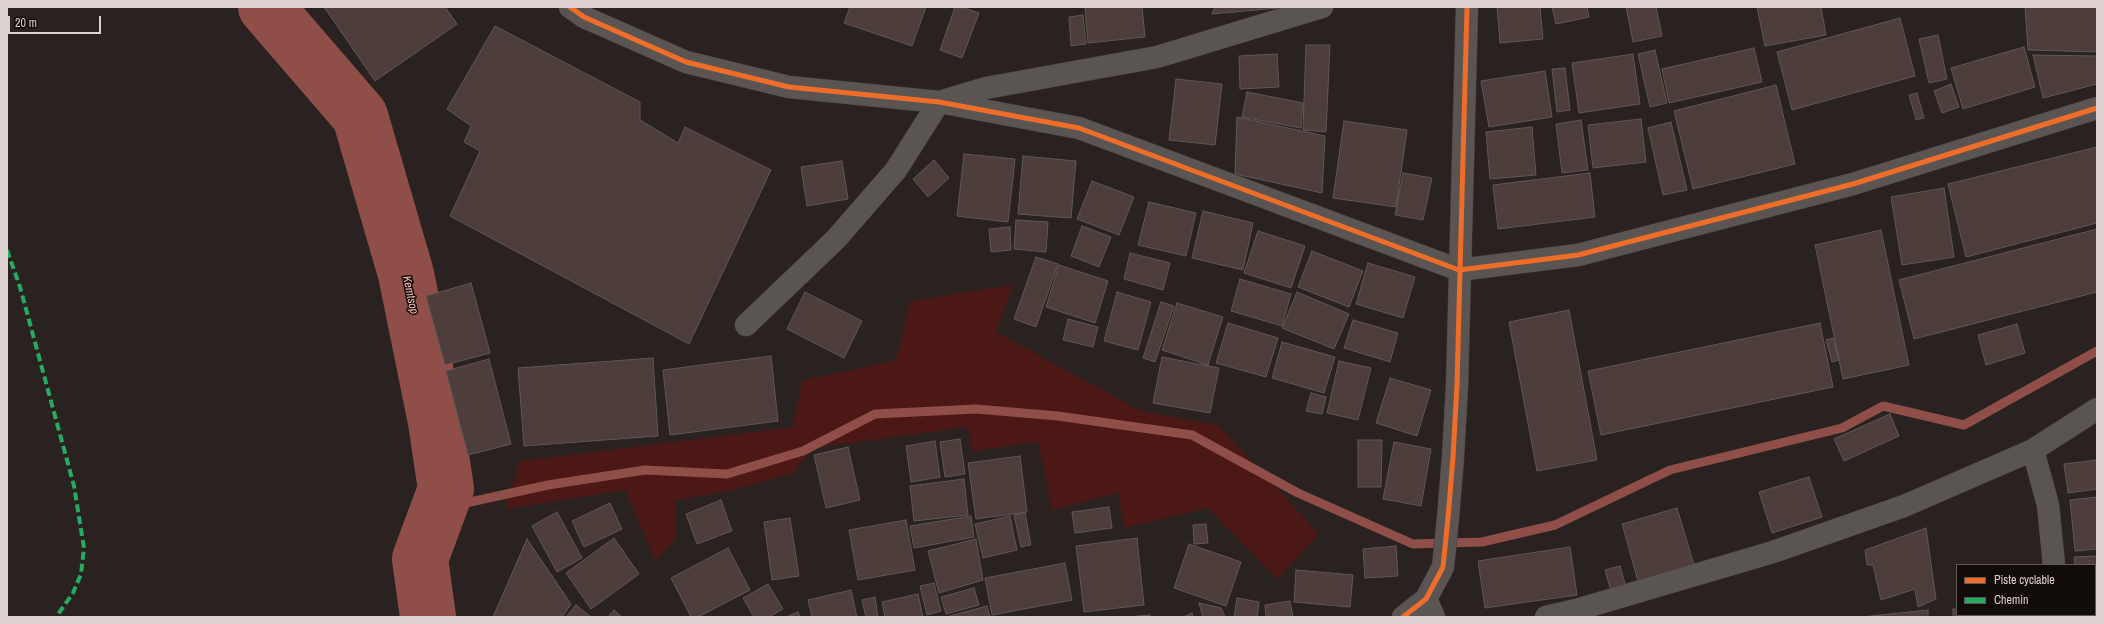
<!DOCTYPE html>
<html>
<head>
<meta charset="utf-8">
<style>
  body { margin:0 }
  #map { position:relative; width:2104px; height:624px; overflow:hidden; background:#2a2221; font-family:"Archivo Narrow",sans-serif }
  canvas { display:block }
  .frame { position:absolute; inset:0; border:8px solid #dcd1d0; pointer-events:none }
  .legend { position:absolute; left:1956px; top:564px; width:140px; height:52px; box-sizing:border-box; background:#110b0a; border:1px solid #625a59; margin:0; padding:5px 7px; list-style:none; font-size:12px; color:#dcd1d0 }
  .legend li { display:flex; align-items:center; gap:8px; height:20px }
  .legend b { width:20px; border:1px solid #625a59 }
  .scale { position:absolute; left:8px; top:16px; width:93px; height:18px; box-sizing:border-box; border:2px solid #dcd1d0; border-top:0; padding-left:5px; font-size:12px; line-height:14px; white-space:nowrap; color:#dcd1d0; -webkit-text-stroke:3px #110b0a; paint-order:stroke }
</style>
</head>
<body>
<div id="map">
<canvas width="2104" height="624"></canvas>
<div class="frame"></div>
<ul class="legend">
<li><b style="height:5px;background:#ee6e29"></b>Piste cyclable</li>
<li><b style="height:5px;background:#26ab63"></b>Chemin</li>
</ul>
<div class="scale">20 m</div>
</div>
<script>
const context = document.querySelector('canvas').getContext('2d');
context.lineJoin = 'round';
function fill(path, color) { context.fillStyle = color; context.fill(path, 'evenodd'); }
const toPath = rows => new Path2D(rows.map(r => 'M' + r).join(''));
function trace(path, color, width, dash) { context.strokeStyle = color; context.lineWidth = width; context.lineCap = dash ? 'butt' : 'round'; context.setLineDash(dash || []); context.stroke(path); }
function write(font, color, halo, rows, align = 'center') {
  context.font = font + ' "Archivo Narrow",sans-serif'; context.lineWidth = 3; context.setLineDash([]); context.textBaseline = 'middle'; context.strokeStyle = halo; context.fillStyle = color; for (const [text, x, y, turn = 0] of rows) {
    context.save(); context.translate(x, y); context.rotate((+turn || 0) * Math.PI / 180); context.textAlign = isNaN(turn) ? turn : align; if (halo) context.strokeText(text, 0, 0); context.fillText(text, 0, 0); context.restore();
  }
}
const green = toPath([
  [1013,285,996,332,1141,411,1218,425,1319,534,1277,579,1208,508,1124,528,1118,493,1052,510,1038,442,972,451,968,427,813,448,793,473,729,491,675,500,675,540,655,561,626,490,505,509,520,461,793,427,802,381,896,360,910,301]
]);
const stream = toPath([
  [438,509,548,485,645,470,727,474,803,451,875,414,976,409,1058,416,1192,435,1298,493,1413,544,1482,542,1555,525,1670,470,1842,428,1883,406,1964,425,2097,351]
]);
const river = toPath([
  [266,7,360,116,406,274,436,422,446,489,420,559,428,617]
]);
const building = toPath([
  [324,7,445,7,457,24,375,81,324,7],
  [850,7,926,7,912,46,844,23,850,7],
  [955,7,961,7,979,13,962,58,940,50,955,7],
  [1085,7,1142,7,1145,37,1088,43,1085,7],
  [1215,7,1278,7,1278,8,1212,14,1215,7],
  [1497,7,1540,7,1543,39,1500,43,1497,7],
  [1552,7,1587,7,1589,17,1556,24,1552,7],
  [1626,7,1656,7,1662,36,1633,42,1626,7],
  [1757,7,1821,7,1826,35,1765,46,1757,7],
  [2025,7,2097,7,2097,52,2028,50,2025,7],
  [1083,15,1086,44,1071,46,1069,17,1083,15],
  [1900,18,1915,76,1792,110,1777,52,1900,18],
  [495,26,640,102,640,120,678,143,685,127,771,170,689,344,450,216,480,151,464,142,471,126,447,109,495,26],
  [1938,35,1947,79,1929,83,1919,39,1938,35],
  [1306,45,1330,45,1326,132,1303,130,1306,45],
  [2024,47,2035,87,1963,109,1951,68,2024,47],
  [1754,48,1762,82,1669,103,1662,69,1754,48],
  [1655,50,1667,103,1650,107,1638,54,1655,50],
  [1277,54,1279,87,1240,89,1239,56,1277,54],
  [1633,54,1640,104,1579,113,1572,63,1633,54],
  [2033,55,2097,56,2097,84,2043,98,2033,55],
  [1565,68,1570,110,1557,112,1552,69,1565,68],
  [1545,71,1552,117,1489,127,1481,81,1545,71],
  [1176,79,1222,84,1215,145,1169,140,1176,79],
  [1951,84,1959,107,1942,113,1934,91,1951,84],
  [1776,85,1795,164,1693,189,1674,111,1776,85],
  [1247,92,1303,103,1301,128,1242,117,1247,92],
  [1917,93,1924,118,1916,120,1909,95,1917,93],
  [1237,117,1325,136,1322,193,1235,174,1237,117],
  [1641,119,1646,162,1593,168,1588,125,1641,119],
  [1581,120,1588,170,1562,173,1556,124,1581,120],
  [1344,121,1407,130,1396,207,1333,198,1344,121],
  [1671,122,1687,190,1663,195,1648,128,1671,122],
  [1532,127,1536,175,1490,179,1486,132,1532,127],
  [2097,147,2097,223,1966,257,1948,184,2097,147],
  [964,154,1015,159,1008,222,957,216,964,154],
  [1023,156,1076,161,1071,218,1018,214,1023,156],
  [934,160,949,178,928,197,913,179,934,160],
  [842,161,848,199,807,206,801,167,842,161],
  [1403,173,1432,178,1423,220,1395,215,1403,173],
  [1590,173,1595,217,1498,229,1493,185,1590,173],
  [1092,181,1134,197,1119,235,1077,219,1092,181],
  [1944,188,1954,257,1902,265,1891,197,1944,188],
  [1149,202,1196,213,1186,256,1138,245,1149,202],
  [1203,211,1253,223,1243,270,1192,258,1203,211],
  [1016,220,1048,222,1046,252,1014,249,1016,220],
  [1082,226,1111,237,1099,267,1071,256,1082,226],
  [1010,227,1011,250,991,252,989,229,1010,227],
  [2097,229,2097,292,1914,339,1899,280,2097,229],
  [1881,230,1909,365,1843,379,1815,245,1881,230],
  [1258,231,1305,246,1291,288,1244,273,1258,231],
  [1312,251,1363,271,1349,307,1298,287,1312,251],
  [1130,253,1170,263,1163,290,1124,279,1130,253],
  [1036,257,1058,264,1036,327,1014,319,1036,257],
  [1368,263,1415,277,1403,318,1356,304,1368,263],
  [1059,265,1108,281,1095,323,1046,307,1059,265],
  [1240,279,1291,294,1282,326,1231,311,1240,279],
  [471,283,490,353,445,365,426,296,471,283],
  [805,292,862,321,844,358,787,329,805,292],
  [1117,292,1151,302,1138,350,1104,341,1117,292],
  [1297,292,1349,314,1334,349,1282,328,1297,292],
  [1161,302,1174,306,1155,362,1143,358,1161,302],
  [1177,303,1223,317,1208,365,1162,350,1177,303],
  [1569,310,1597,460,1537,471,1509,322,1569,310],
  [1068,319,1098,327,1093,347,1063,340,1068,319],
  [1353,320,1398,333,1390,362,1344,348,1353,320],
  [1228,323,1278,338,1266,377,1216,363,1228,323],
  [1820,323,1833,387,1601,435,1588,371,1820,323],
  [2017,324,2025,353,1986,365,1978,335,2017,324],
  [1833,338,1839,360,1832,362,1826,340,1833,338],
  [1282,342,1335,357,1324,393,1272,378,1282,342],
  [771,356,778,421,670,435,663,370,771,356],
  [1162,357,1219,368,1210,413,1153,403,1162,357],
  [653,358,658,436,524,446,518,368,653,358],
  [489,359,511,444,468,455,446,371,489,359],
  [1339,361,1371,368,1358,420,1327,413,1339,361],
  [1390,378,1431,390,1417,436,1376,423,1390,378],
  [1311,393,1326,397,1322,414,1306,411,1311,393],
  [1890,414,1899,436,1844,461,1834,439,1890,414],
  [960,439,965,474,945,477,940,442,960,439],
  [1358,440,1382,440,1381,487,1358,487,1358,440],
  [935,441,940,477,911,482,906,446,935,441],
  [1394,442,1431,449,1421,506,1383,499,1394,442],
  [848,447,860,500,826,508,814,455,848,447],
  [1020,456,1027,512,976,519,968,463,1020,456],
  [2097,460,2097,489,2068,493,2064,464,2097,460],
  [1809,477,1822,517,1772,533,1759,492,1809,477],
  [964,479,968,515,914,521,910,486,964,479],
  [2097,497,2097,549,2075,551,2070,500,2097,497],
  [721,500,732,531,697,544,686,514,721,500],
  [610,503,622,529,584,547,572,521,610,503],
  [1109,507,1112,528,1075,533,1072,512,1109,507],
  [1677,508,1694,565,1638,581,1622,524,1677,508],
  [557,512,582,558,557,572,532,526,557,512],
  [1025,513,1031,545,1021,547,1014,515,1025,513],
  [971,516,974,537,914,548,910,526,971,516],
  [1010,516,1017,550,983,558,975,524,1010,516],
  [790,518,799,576,772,580,764,522,790,518],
  [906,520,915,570,858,580,849,530,906,520],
  [1206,524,1208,543,1194,544,1193,525,1206,524],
  [1926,528,1936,599,1918,607,1915,589,1881,600,1873,565,1867,565,1865,550,1926,528],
  [614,538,639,574,591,609,566,573,614,538],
  [1137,538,1144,605,1084,612,1076,546,1137,538],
  [527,539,571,604,562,617,493,617,527,539],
  [976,539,983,580,939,593,928,551,976,539],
  [1189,544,1241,562,1226,606,1174,588,1189,544],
  [1396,546,1398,576,1365,578,1363,549,1396,546],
  [1570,547,1577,595,1485,608,1478,561,1570,547],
  [728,548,750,590,698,617,691,617,671,578,728,548],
  [2097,556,2097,593,2095,593,2095,565,2075,565,2074,557,2097,556],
  [1065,563,1072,600,992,615,985,578,1065,563],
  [1620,566,1626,587,1611,591,1605,570,1620,566],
  [1296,570,1353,575,1350,607,1294,602,1296,570],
  [934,583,941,611,927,615,920,586,934,583],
  [768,584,783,609,769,617,754,617,743,598,768,584],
  [974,588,979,605,946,614,941,597,974,588],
  [851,590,857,617,812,617,808,600,851,590],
  [918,594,923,617,885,617,882,602,918,594],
  [875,597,878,617,866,617,862,600,875,597],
  [1237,598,1259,602,1257,617,1234,617,1237,598],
  [1290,601,1293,617,1266,617,1265,605,1290,601],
  [1199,603,1221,608,1225,617,1203,617,1199,603],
  [576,605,591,617,566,617,576,605],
  [987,606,990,617,946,617,987,606],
  [1953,609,1957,609,1957,615,2042,615,2042,617,1953,617,1953,609],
  [614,610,622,617,608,617,614,610],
  [1928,610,1928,617,1861,617,1928,610],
  [798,612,800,617,786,617,798,612],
  [1192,613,1193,617,1183,617,1192,613],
  [1150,615,1151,617,1127,617,1150,615]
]);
const minor = toPath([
  [570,7,584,17,686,62,789,87,939,102,1079,128,1459,270,1578,255,1853,184,2097,108],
  [746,325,836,239,896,170,939,102,986,88,1157,57,1322,7],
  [2033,450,2048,505,2054,565],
  [1426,599,1434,617],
  [2095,601,2097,601],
  [1546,617,1576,610,1773,552,1904,506,2033,450,2097,409],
  [2060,617,2060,615]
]);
const tertiary = toPath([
  [1403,617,1426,599,1443,567,1448,518,1453,457,1457,385,1467,7]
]);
const quiet = toPath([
  [7,250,20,287,74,486,84,548,81,574,73,593,56,617]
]);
const cycleway = toPath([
  [570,7,584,17,686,62,789,87,939,102,1079,128,1459,270,1578,255,1853,184,2097,108],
  [1403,617,1426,599,1443,567,1448,518,1453,457,1457,385,1467,7]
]);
const waterNames = [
  ["Kemtsop",410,295,78]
];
fill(green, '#4c1815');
trace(stream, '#8f4f48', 9);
trace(river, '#8f4f48', 56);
fill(building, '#4d3d3b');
trace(building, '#5f5857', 1);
trace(minor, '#463f3e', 23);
trace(tertiary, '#463f3e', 23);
trace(minor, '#5a5453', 22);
trace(tertiary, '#5a5453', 22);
trace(quiet, '#26ab63', 4, [8, 4]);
trace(cycleway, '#ee6e29', 5);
write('italic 12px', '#ffbfb7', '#110b0a', waterNames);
</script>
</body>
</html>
